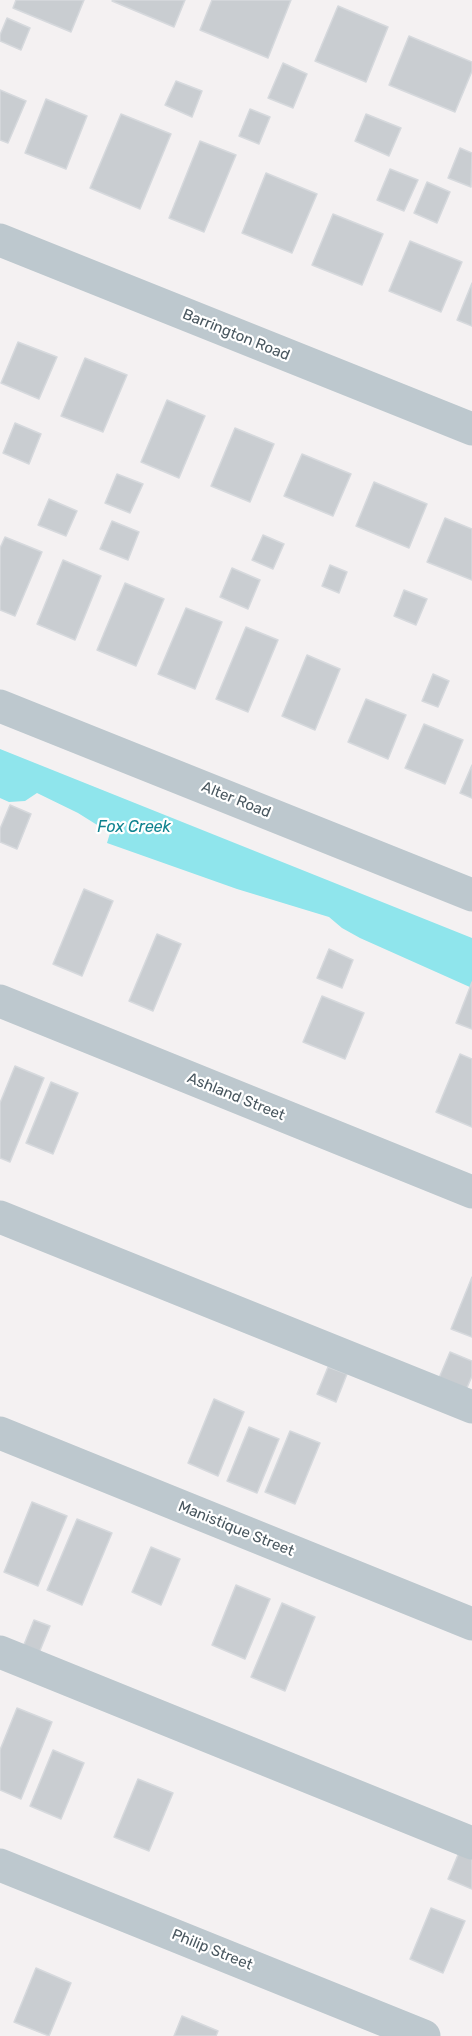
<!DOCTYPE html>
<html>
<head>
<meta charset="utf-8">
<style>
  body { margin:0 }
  canvas { display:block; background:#f4f1f2 }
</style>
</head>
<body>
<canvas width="472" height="2036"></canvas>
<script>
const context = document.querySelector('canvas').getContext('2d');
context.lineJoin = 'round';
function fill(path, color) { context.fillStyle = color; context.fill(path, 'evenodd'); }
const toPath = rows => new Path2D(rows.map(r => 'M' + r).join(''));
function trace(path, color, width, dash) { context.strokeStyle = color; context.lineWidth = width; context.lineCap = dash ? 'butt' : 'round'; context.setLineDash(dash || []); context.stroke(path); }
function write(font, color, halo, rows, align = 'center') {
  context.font = font + ' Rubik,sans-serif'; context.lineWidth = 4.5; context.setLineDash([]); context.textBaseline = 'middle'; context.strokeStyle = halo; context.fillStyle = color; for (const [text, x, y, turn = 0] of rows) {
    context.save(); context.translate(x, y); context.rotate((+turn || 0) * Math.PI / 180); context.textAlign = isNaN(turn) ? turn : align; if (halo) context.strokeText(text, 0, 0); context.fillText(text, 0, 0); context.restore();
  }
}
const water = toPath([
  [0,749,472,938,472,988,360,938,342,928,329,917,237,889,107,843,110,833,78,813,37,793,25,801,9,802,0,798]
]);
const building = toPath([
  [16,0,84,0,71,32,13,8,16,0],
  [113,0,185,0,174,27,112,1,113,0],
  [212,0,291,0,268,58,200,30,212,0],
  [338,6,388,27,366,82,315,61,338,6],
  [7,18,30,28,21,50,0,41,0,35,7,18],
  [409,36,472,62,472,71,455,112,389,85,409,36],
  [283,63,307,74,293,108,268,98,283,63],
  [176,81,202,91,192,117,165,105,176,81],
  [0,90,26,101,8,143,0,140,0,90],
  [46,99,87,116,66,169,25,153,46,99],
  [250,109,270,117,259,144,239,136,250,109],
  [121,114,171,134,140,209,90,188,121,114],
  [366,114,401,128,389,156,355,141,366,114],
  [200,141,236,155,204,232,169,218,200,141],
  [460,148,472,153,471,187,448,178,460,148],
  [390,169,418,180,404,211,377,200,390,169],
  [266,173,317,194,292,253,242,233,266,173],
  [427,182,450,192,437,223,414,213,427,182],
  [333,214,383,234,362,285,312,265,333,214],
  [410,241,462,262,441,312,389,291,410,241],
  [472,283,472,326,457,320,472,283],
  [18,342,57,357,39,399,1,383,18,342],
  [85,358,127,375,103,432,61,416,85,358],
  [167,400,205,416,179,478,141,462,167,400],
  [15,423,41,434,29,464,3,453,15,423],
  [235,428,274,444,250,502,211,486,235,428],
  [302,454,351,474,333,516,284,496,302,454],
  [117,474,143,484,130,513,105,503,117,474],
  [374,482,427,504,409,548,356,526,374,482],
  [49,499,77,511,66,536,38,525,49,499],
  [445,518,472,529,472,580,427,562,445,518],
  [112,521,139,532,128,560,100,549,112,521],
  [263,535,284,544,273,569,252,560,263,535],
  [5,537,42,552,15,616,0,610,0,548,5,537],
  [63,560,101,576,75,640,37,624,63,560],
  [330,565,347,572,339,593,322,586,330,565],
  [232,568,260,580,248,609,220,597,232,568],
  [125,583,164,599,136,666,97,650,125,583],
  [404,590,427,599,416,625,394,616,404,590],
  [186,608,222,622,195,689,158,674,186,608],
  [246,627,278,640,248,712,216,699,246,627],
  [307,655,340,669,315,730,282,716,307,655],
  [433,674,449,681,438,707,422,701,433,674],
  [366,699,406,715,388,759,348,742,366,699],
  [424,724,463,740,445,784,405,768,424,724],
  [472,765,472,798,460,793,472,765],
  [10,805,31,814,17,849,0,842,0,829,10,805],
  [84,889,113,901,82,976,53,964,84,889],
  [157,934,181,944,153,1011,129,1001,157,934],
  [329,949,353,960,342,988,317,978,329,949],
  [472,982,472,1029,456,1023,472,982],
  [322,996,364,1013,345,1059,303,1042,322,996],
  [460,1054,472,1059,472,1127,436,1112,460,1054],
  [15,1066,44,1078,10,1162,0,1158,0,1103,15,1066],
  [51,1082,78,1093,53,1154,26,1143,51,1082],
  [472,1277,472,1337,451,1329,472,1277],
  [450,1352,472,1361,472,1376,466,1390,439,1378,450,1352],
  [328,1367,347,1374,336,1402,317,1394,328,1367],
  [214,1399,244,1412,218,1476,188,1463,214,1399],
  [249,1427,279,1439,257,1493,227,1481,249,1427],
  [290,1431,320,1443,295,1504,265,1492,290,1431],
  [32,1502,67,1516,38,1586,4,1572,32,1502],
  [77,1519,112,1533,82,1605,47,1590,77,1519],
  [151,1547,180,1559,161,1605,132,1592,151,1547],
  [236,1585,270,1599,245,1659,212,1645,236,1585],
  [282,1603,315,1617,285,1691,251,1677,282,1603],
  [34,1620,50,1626,39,1653,23,1647,34,1620],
  [17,1708,52,1722,21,1799,0,1790,0,1750,17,1708],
  [53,1750,84,1763,61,1819,30,1806,53,1750],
  [138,1779,173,1793,149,1851,114,1837,138,1779],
  [460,1850,472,1855,472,1889,448,1879,460,1850],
  [431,1908,465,1921,443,1973,410,1959,431,1908],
  [36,1968,71,1983,49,2036,14,2022,36,1968],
  [182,2016,218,2031,216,2036,174,2036,182,2016]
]);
const minor = toPath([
  [0,240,472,429],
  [0,706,472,895],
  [0,1001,472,1192],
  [0,1217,472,1407],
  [0,1433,472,1624],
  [0,1652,472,1843],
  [0,1865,424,2036]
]);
const streetNames = [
  ["Barrington Road",236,335,22],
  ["Alter Road",236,800,22],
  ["Ashland Street",236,1097,22],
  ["Manistique Street",236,1529,22],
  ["Philip Street",212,1950,22]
];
const waterNames = [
  ["Fox Creek",134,827]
];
fill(water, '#8fe5ec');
fill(building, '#c9cdd1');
trace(building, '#d6d9dd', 1.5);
trace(minor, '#bdc8ce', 33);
write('15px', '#49575f', '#fff', streetNames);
write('italic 16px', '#0f838f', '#fff', waterNames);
</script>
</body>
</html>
